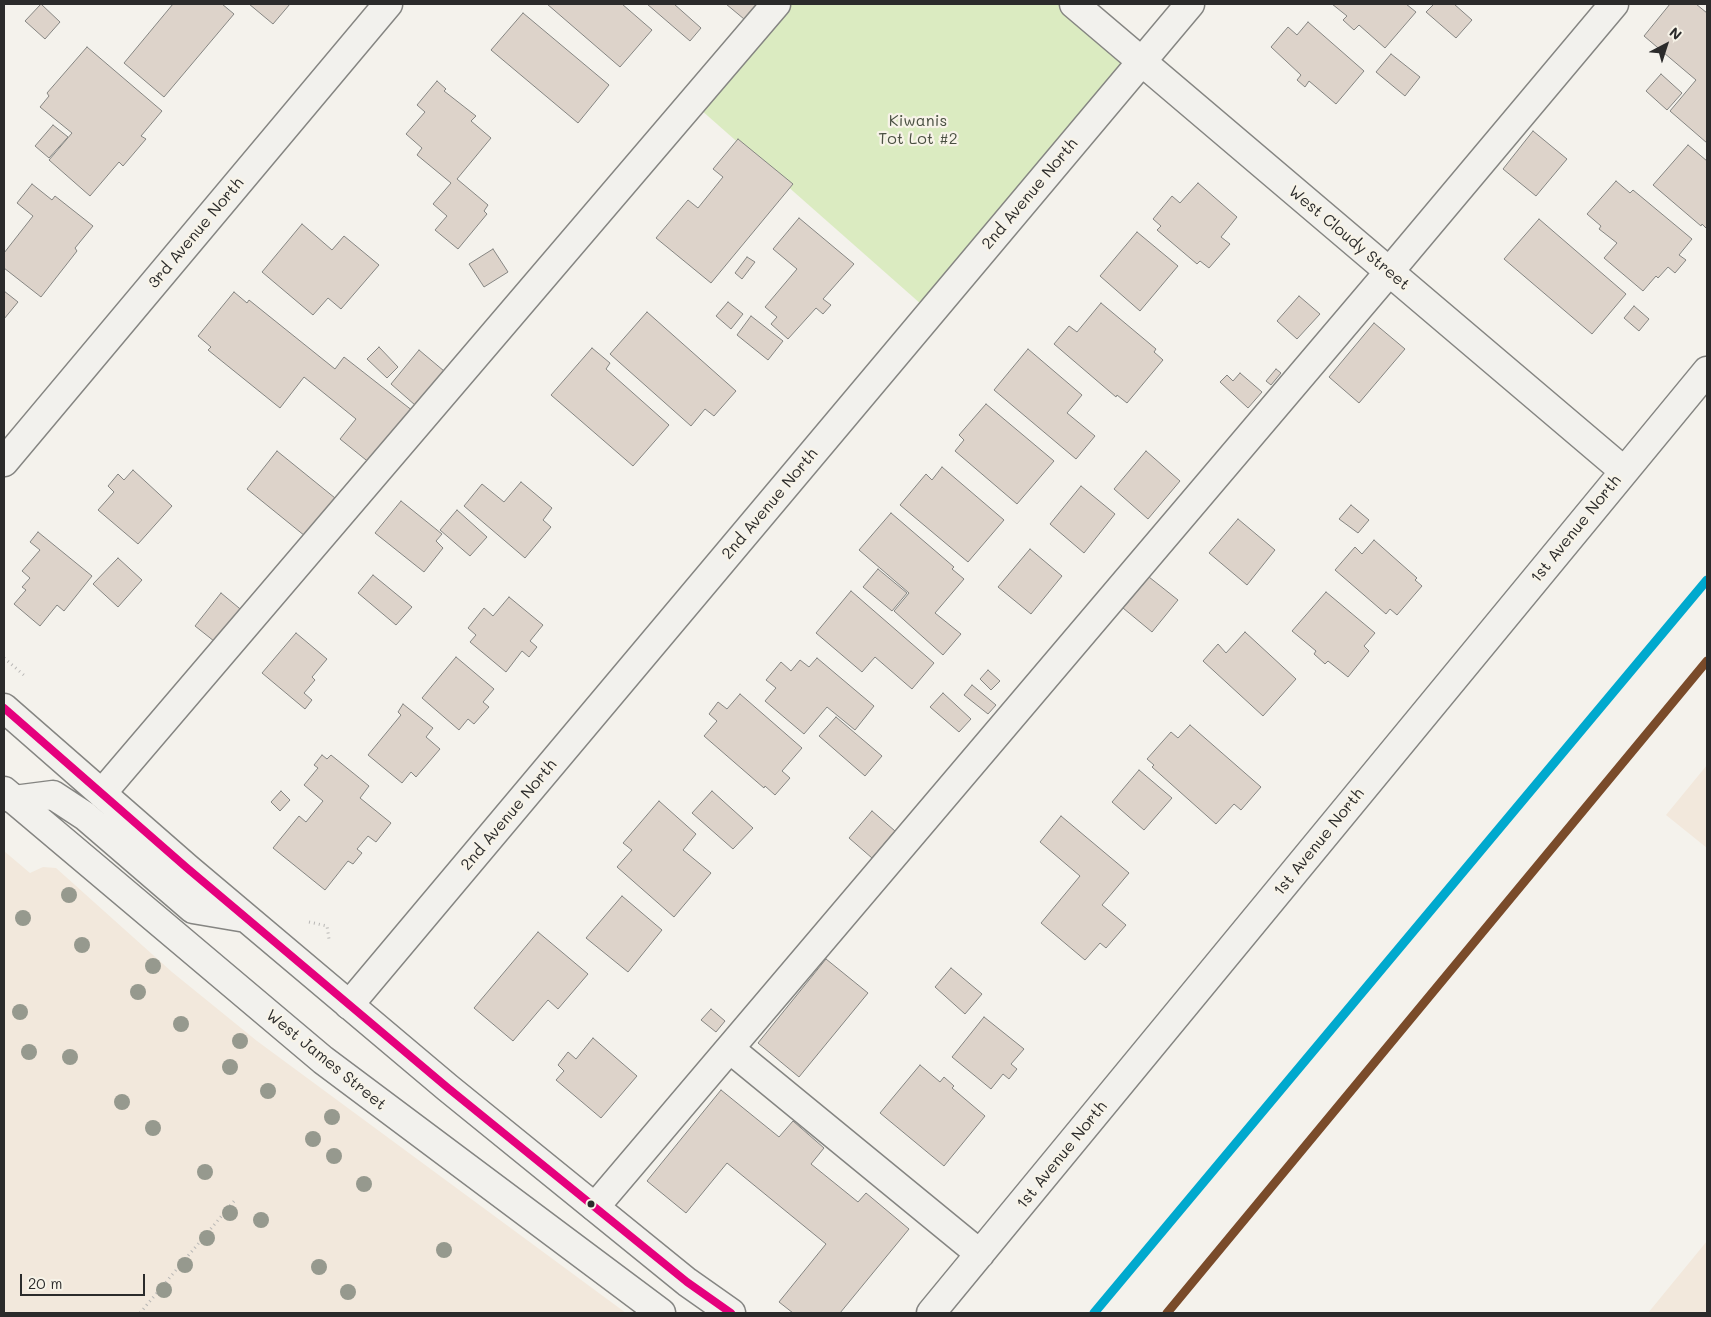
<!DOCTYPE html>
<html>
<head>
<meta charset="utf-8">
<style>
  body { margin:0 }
  #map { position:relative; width:1711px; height:1317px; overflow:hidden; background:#f4f2ec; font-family:Mali,sans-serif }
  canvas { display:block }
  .frame { position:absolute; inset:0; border:5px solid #2b2b2b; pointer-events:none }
  .north { position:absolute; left:1641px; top:20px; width:50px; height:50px; -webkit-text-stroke:4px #f7f3e8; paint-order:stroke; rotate:40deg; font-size:14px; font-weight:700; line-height:20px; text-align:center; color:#2b2b2b }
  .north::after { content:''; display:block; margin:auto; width:18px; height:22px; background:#2b2b2b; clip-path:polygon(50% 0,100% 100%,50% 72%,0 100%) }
  .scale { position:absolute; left:20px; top:1274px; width:125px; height:22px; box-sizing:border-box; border:2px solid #2b2b2b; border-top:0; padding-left:6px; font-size:15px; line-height:18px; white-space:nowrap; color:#2b2b2b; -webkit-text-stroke:4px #f7f3e8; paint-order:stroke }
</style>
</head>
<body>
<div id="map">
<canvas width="1711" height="1317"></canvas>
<div class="frame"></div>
<div class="north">N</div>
<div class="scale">20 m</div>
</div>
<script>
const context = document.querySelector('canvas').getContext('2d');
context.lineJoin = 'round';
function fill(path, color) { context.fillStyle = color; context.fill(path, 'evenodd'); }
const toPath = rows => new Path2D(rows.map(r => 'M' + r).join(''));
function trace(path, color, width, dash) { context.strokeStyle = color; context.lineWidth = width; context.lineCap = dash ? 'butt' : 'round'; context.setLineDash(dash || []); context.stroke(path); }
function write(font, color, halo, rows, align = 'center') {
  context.font = font + ' Mali,sans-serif'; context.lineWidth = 4.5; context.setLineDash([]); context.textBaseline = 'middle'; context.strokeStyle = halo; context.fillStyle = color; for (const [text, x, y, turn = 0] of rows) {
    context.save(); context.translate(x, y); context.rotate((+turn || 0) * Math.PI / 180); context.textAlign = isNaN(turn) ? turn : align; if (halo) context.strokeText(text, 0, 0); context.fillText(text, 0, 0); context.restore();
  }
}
const built = toPath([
  [1707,765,1707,848,1666,815],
  [4,851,30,873,43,867,56,868,172,972,257,1041,626,1313,4,1313],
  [1707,1241,1707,1313,1648,1313]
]);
const green = toPath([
  [776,4,1074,4,1141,61,930,312,692,102]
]);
const building = toPath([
  [41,4,60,22,45,39,25,21,41,4],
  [173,4,222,4,234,14,164,97,124,63,173,4],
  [249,4,290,4,273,24,249,4],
  [547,4,622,4,652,30,620,67,547,4],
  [647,4,674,4,701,28,690,41,647,4],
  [726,4,758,4,744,19,726,4],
  [1332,4,1406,4,1416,12,1385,48,1359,25,1354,30,1343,20,1347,16,1332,4],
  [1434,4,1454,4,1472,20,1456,38,1426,12,1434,4],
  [1670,4,1696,4,1707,13,1707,143,1670,111,1696,80,1644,36,1670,4],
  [523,13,609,85,578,123,491,50,523,13],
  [1308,22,1364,71,1336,104,1309,81,1305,87,1297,80,1301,75,1271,47,1288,27,1297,35,1308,22],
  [87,47,162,111,141,136,146,139,123,166,119,162,90,196,49,160,72,133,40,107,49,96,47,93,87,47],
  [1391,54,1420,77,1405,96,1376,72,1391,54],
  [1661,74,1682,93,1667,110,1646,91,1661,74],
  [437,81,446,89,444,91,476,116,471,121,491,138,457,179,488,205,484,211,487,214,458,249,435,230,447,216,433,204,451,183,417,155,422,148,406,134,425,112,417,105,437,81],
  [53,125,68,137,49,158,35,146,53,125],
  [1533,131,1567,159,1536,196,1503,169,1533,131],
  [738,139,793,184,711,283,656,238,688,200,698,208,723,177,713,169,738,139],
  [1688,145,1707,161,1707,229,1702,224,1701,226,1653,185,1688,145],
  [1616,181,1630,193,1633,190,1692,239,1679,255,1686,260,1675,273,1668,267,1658,278,1656,276,1643,291,1604,258,1617,243,1599,229,1601,226,1587,214,1616,181],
  [1198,183,1237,217,1221,237,1230,244,1209,268,1200,261,1197,264,1157,230,1161,226,1153,219,1172,196,1180,203,1198,183],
  [32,184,52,200,55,196,93,226,75,248,77,251,41,297,4,268,4,253,33,216,17,203,32,184],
  [799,218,854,264,823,299,831,305,823,314,816,308,788,339,771,324,777,317,765,307,797,269,773,249,799,218],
  [1539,219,1626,294,1592,334,1504,259,1539,219],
  [302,224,332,250,344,236,379,265,341,309,328,298,313,315,262,272,302,224],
  [1137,232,1178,266,1140,311,1100,276,1137,232],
  [493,249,508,272,484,287,469,264,493,249],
  [747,257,755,262,742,279,735,273,747,257],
  [4,291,18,302,4,319,4,291],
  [234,292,247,303,249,300,335,369,344,357,418,415,376,468,340,439,356,419,304,377,280,408,208,350,211,347,198,336,234,292],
  [1299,296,1320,314,1297,339,1277,321,1299,296],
  [728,302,743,314,731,329,716,316,728,302],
  [1101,303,1156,349,1154,352,1163,360,1127,403,1117,395,1116,397,1054,344,1069,326,1077,332,1101,303],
  [1634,306,1649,319,1639,331,1624,318,1634,306],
  [647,312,736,391,714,416,705,409,691,426,610,354,647,312],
  [751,316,783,341,768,360,737,335,751,316],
  [1374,323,1405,349,1359,403,1329,377,1374,323],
  [379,347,398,367,387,378,367,359,379,347],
  [592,348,610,363,606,369,669,425,633,466,551,395,592,348],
  [1028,349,1082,395,1067,413,1095,436,1076,459,994,390,1028,349],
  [419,350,444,371,415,405,391,384,419,350],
  [1276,369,1281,373,1271,385,1266,381,1276,369],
  [1240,373,1262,392,1248,408,1220,382,1227,375,1233,381,1240,373],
  [986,404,1054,461,1017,504,955,451,964,440,959,435,986,404],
  [277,451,335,498,305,536,247,489,277,451],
  [1146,451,1180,481,1148,519,1114,489,1146,451],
  [942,467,1004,520,968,562,900,505,926,474,932,480,942,467],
  [133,470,172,506,138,544,98,510,114,492,108,486,118,474,124,480,133,470],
  [521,482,552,508,543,520,551,527,525,558,464,506,482,484,504,502,521,482],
  [1081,486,1115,514,1084,553,1050,524,1081,486],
  [401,501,442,534,436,541,443,548,424,572,375,533,401,501],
  [1351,505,1369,520,1358,533,1339,519,1351,505],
  [457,510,487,537,470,556,440,530,457,510],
  [891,513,954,567,952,569,964,579,935,613,961,634,943,655,894,611,909,593,859,550,891,513],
  [1238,519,1275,550,1247,585,1209,553,1238,519],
  [38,532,92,576,64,611,57,605,40,626,14,604,26,590,22,587,30,578,22,571,40,550,30,542,38,532],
  [1374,540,1417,578,1415,580,1422,586,1397,615,1390,609,1386,614,1335,570,1355,547,1362,554,1374,540],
  [1030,549,1062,576,1031,614,998,587,1030,549],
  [118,558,142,580,118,607,93,584,118,558],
  [878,569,907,593,892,611,863,587,878,569],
  [373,575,412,607,396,625,358,593,373,575],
  [1149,577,1178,600,1152,632,1123,608,1149,577],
  [851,591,934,663,912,689,875,657,862,672,816,633,851,591],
  [1326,592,1375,633,1364,646,1369,651,1348,677,1328,661,1325,664,1314,654,1316,651,1292,631,1326,592],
  [221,593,245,613,219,645,195,626,221,593],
  [509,597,543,625,530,641,537,647,529,657,522,651,506,672,470,642,476,635,468,628,484,608,493,616,509,597],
  [1245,632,1296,679,1263,716,1203,661,1218,644,1226,653,1245,632],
  [296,633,327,659,312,677,315,680,304,693,312,700,305,709,262,673,296,633],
  [456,657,494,689,483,702,489,707,474,724,468,719,459,730,422,698,456,657],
  [817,658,874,706,855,730,827,707,804,734,765,701,776,688,766,680,781,662,791,671,800,660,809,667,817,658],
  [988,670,1000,681,991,690,980,679,988,670],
  [972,685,996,705,988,714,964,695,972,685],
  [943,693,971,719,959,732,930,707,943,693],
  [740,694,802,748,782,771,790,778,775,795,765,786,764,788,704,736,717,721,709,714,718,702,727,709,740,694],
  [403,704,433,728,426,737,440,749,416,777,411,772,402,783,368,755,401,715,398,712,403,704],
  [836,717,882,756,865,776,819,736,836,717],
  [1190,725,1261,787,1241,810,1234,804,1216,824,1152,767,1154,765,1147,759,1171,732,1178,738,1190,725],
  [322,755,327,759,331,755,369,786,360,798,391,823,376,842,368,836,357,849,362,853,353,864,348,861,325,890,273,848,299,816,306,822,323,801,304,785,318,768,314,765,322,755],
  [1139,770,1172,798,1144,830,1112,802,1139,770],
  [281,791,290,800,280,811,271,802,281,791],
  [712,791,753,828,733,849,692,813,712,791],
  [659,801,696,834,683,850,711,873,674,917,617,867,632,850,623,843,659,801],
  [872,811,895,831,872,858,849,838,872,811],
  [1061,816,1129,873,1102,905,1126,925,1106,948,1100,943,1085,960,1041,923,1080,876,1040,842,1061,816],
  [622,896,662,930,628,972,586,938,622,896],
  [538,932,588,974,558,1009,548,1000,513,1041,474,1008,538,932],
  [826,959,868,993,799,1077,758,1043,826,959],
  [951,968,982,994,965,1014,935,987,951,968],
  [711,1009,725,1021,716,1032,701,1020,711,1009],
  [984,1017,1024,1049,1011,1064,1017,1069,1009,1079,1003,1074,991,1089,952,1057,984,1017],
  [593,1038,637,1076,601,1118,556,1080,564,1071,558,1065,568,1052,576,1059,593,1038],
  [920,1065,940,1082,944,1077,954,1086,952,1088,985,1116,944,1166,880,1113,920,1065],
  [721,1090,779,1137,793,1121,824,1148,811,1164,858,1202,866,1193,909,1229,840,1313,793,1313,779,1302,826,1244,727,1163,686,1213,647,1181,721,1090]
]);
const path = toPath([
  [4,658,25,676],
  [309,922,327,926,329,939],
  [140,1313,235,1200]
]);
const minor = toPath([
  [1074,4,1624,471],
  [4,462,388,4],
  [102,793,776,4],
  [349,1005,1190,4],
  [730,1049,980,1254],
  [595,1207,1389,272,1614,4],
  [931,1313,1707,371]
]);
const major = toPath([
  [4,708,187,868,448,1088,687,1282,731,1313],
  [4,791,323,1060,661,1313],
  [14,800,53,795,85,816,193,909,246,918]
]);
const bus1 = toPath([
  [4,708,187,868,448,1088,687,1282,731,1313]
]);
const rail1 = toPath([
  [1094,1313,1707,580]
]);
const rail2 = toPath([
  [1167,1313,1707,661]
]);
const trees = [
  [69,895],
  [23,918],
  [82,945],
  [153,966],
  [138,992],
  [20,1012],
  [181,1024],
  [240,1041],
  [29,1052],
  [70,1057],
  [230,1067],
  [268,1091],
  [122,1102],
  [332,1117],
  [153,1128],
  [313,1139],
  [334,1156],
  [205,1172],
  [364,1184],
  [230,1213],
  [261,1220],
  [207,1238],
  [444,1250],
  [185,1265],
  [319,1267],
  [164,1290],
  [348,1292]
];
const markers = [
  [591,1204,4.5,"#2b2b2b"]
];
const parkNames = [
  ["Kiwanis",918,121],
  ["Tot Lot #2",918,139]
];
const streetNames = [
  ["2nd Avenue North",1030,194,-50],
  ["3rd Avenue North",196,233,-50],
  ["West Cloudy Street",1349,238,40],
  ["2nd Avenue North",770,504,-50],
  ["1st Avenue North",1576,529,-51],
  ["2nd Avenue North",509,815,-50],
  ["1st Avenue North",1319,842,-51],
  ["West James Street",326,1060,39],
  ["1st Avenue North",1062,1155,-51]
];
fill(built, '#f2e8dc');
fill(green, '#dbebc1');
fill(building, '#ddd3ca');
trace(building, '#858582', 1);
trace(minor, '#858582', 31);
trace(major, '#858582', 31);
trace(path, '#b8b7b5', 3, [1, 4]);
trace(minor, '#f2f1ed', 28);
trace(major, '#f2f1ed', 28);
trace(bus1, '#e5007d', 8);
trace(rail1, '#00a9ce', 9);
trace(rail2, '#7a4b2a', 9);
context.fillStyle = '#96998e';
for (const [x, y] of trees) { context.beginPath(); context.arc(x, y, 8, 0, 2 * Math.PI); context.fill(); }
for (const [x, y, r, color] of markers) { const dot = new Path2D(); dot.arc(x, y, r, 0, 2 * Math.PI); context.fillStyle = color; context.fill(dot); trace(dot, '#f7f3e8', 2); }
write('16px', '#4a5042', '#f7f3e8', parkNames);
write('16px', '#2b2b2b', '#f7f3e8', streetNames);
</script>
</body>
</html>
